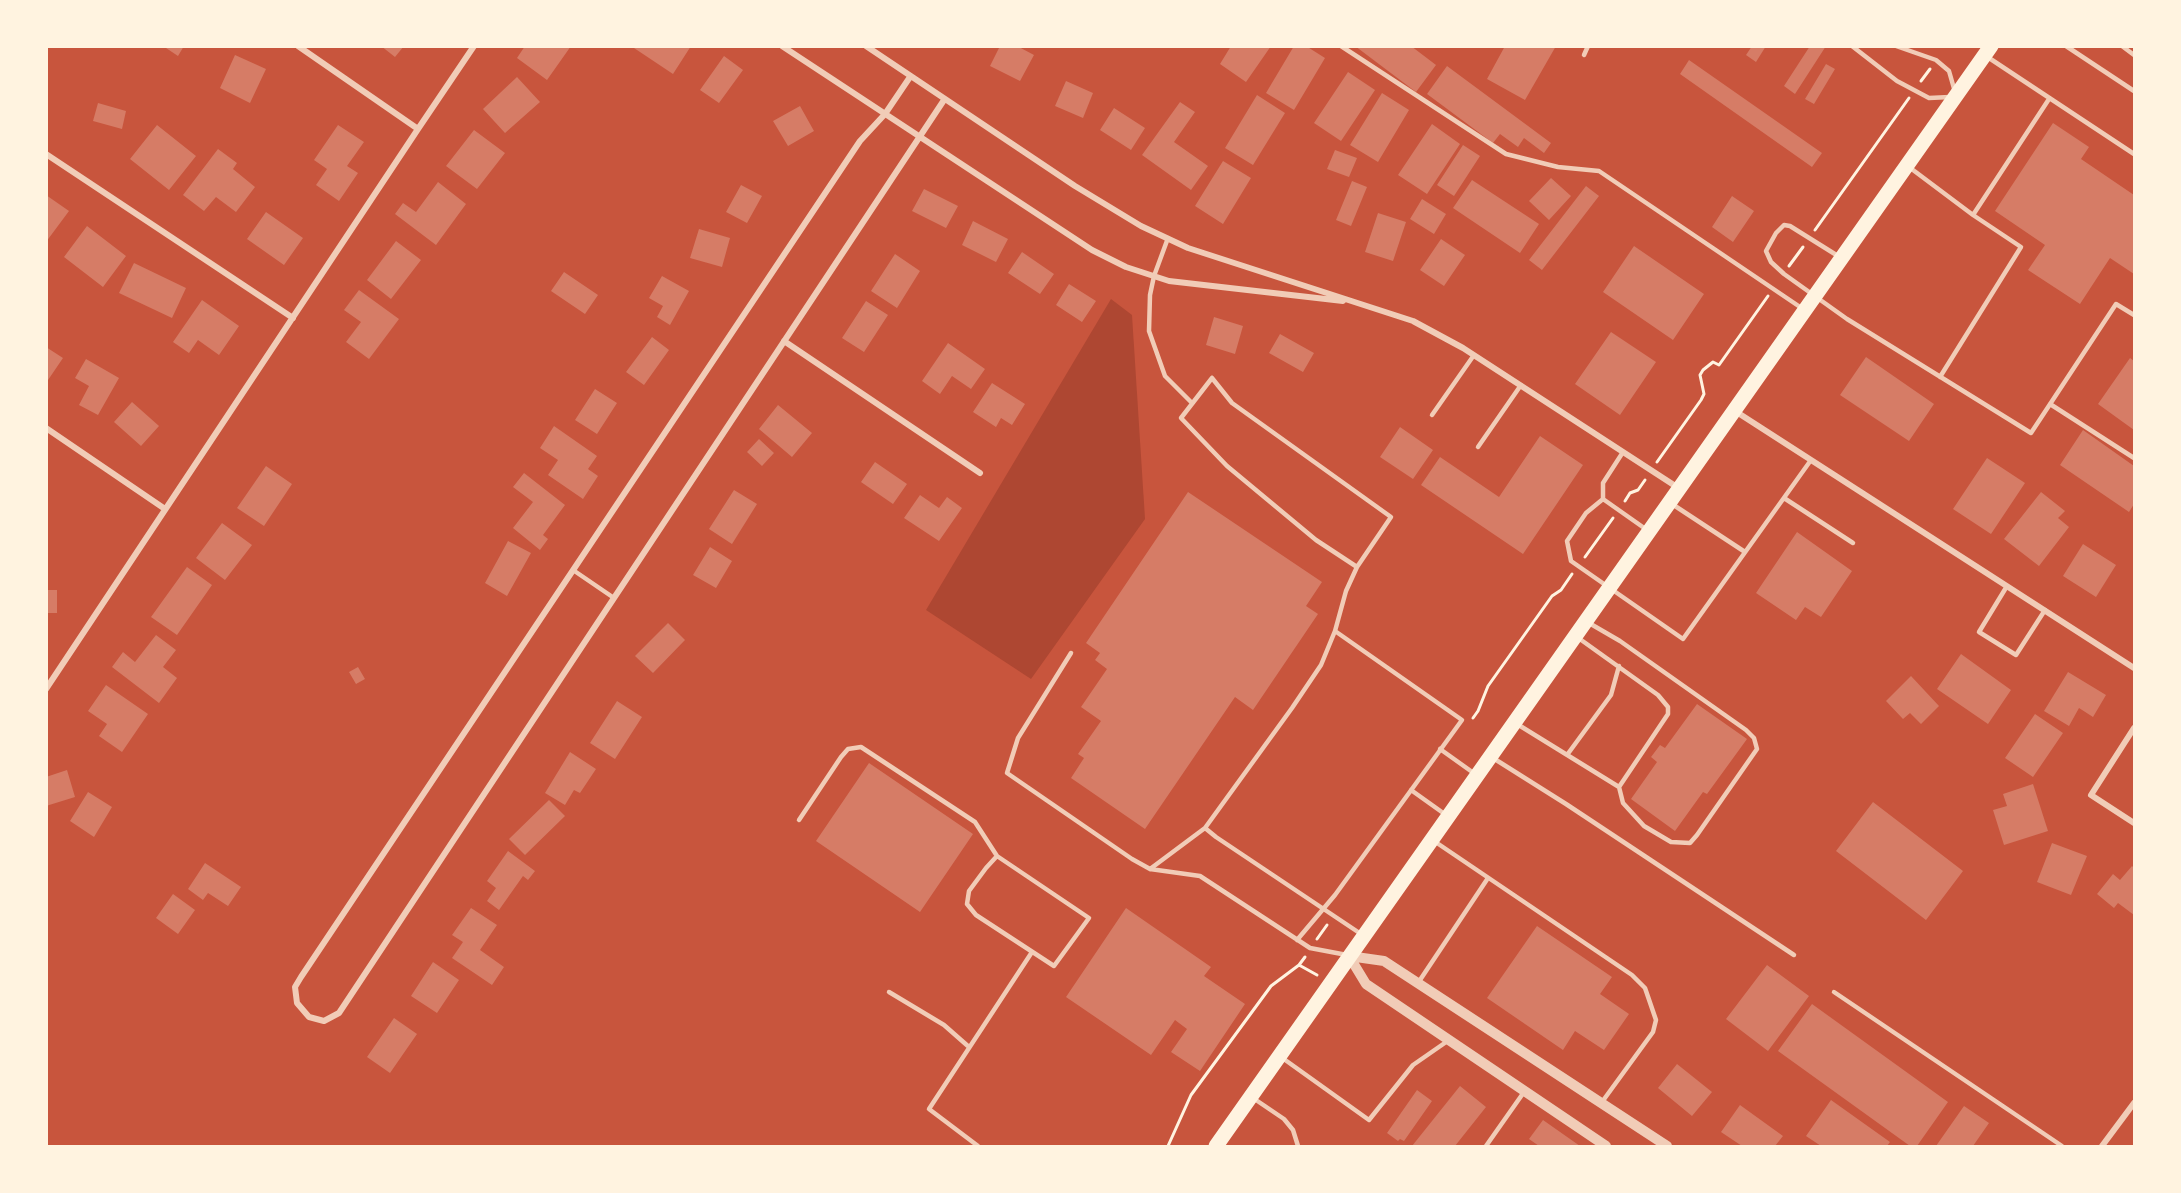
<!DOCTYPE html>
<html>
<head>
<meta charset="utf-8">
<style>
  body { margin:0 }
  #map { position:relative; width:2181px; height:1193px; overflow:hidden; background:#c8553d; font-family:Spectral,serif }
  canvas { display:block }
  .frame { position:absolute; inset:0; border:48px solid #fff3e0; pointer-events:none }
</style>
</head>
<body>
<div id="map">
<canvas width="2181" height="1193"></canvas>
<div class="frame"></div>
</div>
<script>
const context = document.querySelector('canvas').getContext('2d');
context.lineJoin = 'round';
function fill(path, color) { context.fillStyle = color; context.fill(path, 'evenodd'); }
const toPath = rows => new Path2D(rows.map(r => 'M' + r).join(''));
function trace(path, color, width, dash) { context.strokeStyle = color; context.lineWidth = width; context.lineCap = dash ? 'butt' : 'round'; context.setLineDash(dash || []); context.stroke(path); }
const green = toPath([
  [1111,299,1132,315,1145,519,1031,679,926,610]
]);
const building = toPath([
  [163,46,184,46,178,56],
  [381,46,404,46,395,57],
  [525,46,571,46,547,80,517,58],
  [631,46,691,46,673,74],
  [1000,46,1017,46,1034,55,1020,81,990,66],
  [1231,46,1271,46,1246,82,1220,64],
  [1294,46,1306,46,1325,58,1294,110,1266,93],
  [1355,46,1411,46,1436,65,1416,92],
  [1505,46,1556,46,1525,100,1487,79],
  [1752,46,1766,46,1756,62,1746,55],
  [1810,46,1826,46,1795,94,1784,86],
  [235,55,266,69,250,103,220,88],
  [724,56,743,70,719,103,700,90],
  [1689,60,1822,153,1812,167,1680,74],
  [1826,64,1835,69,1814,104,1805,99],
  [1447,66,1551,143,1544,153,1524,138,1518,147,1500,134,1493,143,1427,94],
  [1348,72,1375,90,1341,141,1314,123],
  [517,77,540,102,505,133,483,109],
  [1066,81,1093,93,1083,118,1055,106],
  [1382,93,1409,110,1378,162,1350,145],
  [1257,95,1285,113,1253,165,1225,148],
  [1180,102,1195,112,1174,142,1208,166,1191,190,1142,155],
  [98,103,126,111,122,129,93,121],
  [800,106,814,131,788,146,773,121],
  [1114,108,1145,128,1131,150,1100,130],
  [2053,123,2089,147,2081,159,2134,195,2134,274,2110,258,2080,304,2028,270,2045,245,1995,211],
  [1432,124,1460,144,1427,194,1398,175],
  [157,125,196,156,169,190,130,159],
  [338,125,364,142,347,166,358,173,339,201,316,185,327,169,314,160],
  [474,130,505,153,477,189,446,166],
  [1463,145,1480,156,1454,196,1437,185],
  [218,149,237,163,233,169,255,187,236,212,216,197,204,211,183,195],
  [1335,150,1357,158,1349,177,1327,169],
  [1223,161,1251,178,1223,224,1195,206],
  [1551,178,1571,196,1549,220,1529,201],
  [1472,180,1539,224,1520,253,1453,208],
  [1352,181,1367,187,1351,226,1336,220],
  [438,182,466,204,436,245,395,214,403,203,416,212],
  [741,185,762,196,747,223,726,212],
  [1586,186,1599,196,1542,270,1529,260],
  [924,189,958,206,946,228,912,211],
  [46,195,69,211,46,242],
  [1732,196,1754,211,1733,242,1712,227],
  [1422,199,1446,214,1434,234,1410,219],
  [266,212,303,238,284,265,247,239],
  [1378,213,1406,222,1393,261,1365,252],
  [973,221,1008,239,996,262,962,245],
  [87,226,126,256,103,287,64,257],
  [699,229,730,238,722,267,690,258],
  [1441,239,1465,255,1444,286,1420,270],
  [396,241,421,260,391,299,367,280],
  [1634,246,1704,294,1673,340,1603,292],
  [1022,252,1054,274,1040,294,1008,273],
  [895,254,920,271,897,308,871,291],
  [134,263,186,288,172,318,119,293],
  [564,272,598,295,585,314,551,291],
  [662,276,689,291,670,325,657,317,663,306,649,298],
  [1069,284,1096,301,1082,322,1056,305],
  [359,290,399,319,369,359,346,342,361,322,344,310],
  [202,300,239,326,219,355,198,340,189,353,173,342],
  [866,301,888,315,864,352,842,338],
  [1214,317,1243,326,1235,354,1206,345],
  [1611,332,1656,362,1620,415,1575,384],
  [1280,334,1314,353,1303,372,1269,353],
  [652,337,669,350,644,385,626,372],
  [948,343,985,369,971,389,952,376,940,394,922,381],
  [46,347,63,358,46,383],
  [1866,357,1934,404,1909,441,1840,395],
  [2130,358,2134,361,2134,430,2098,404],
  [86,359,119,378,98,415,79,405,89,386,75,378],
  [992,383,1025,404,1012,425,1001,418,996,427,973,412],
  [595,389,617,403,597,434,575,420],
  [132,402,159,426,141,446,114,422],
  [778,405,812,433,792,457,759,429],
  [554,426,597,456,588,469,598,476,583,499,548,475,558,460,540,448],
  [1400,427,1433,450,1413,479,1380,457],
  [2083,430,2134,466,2134,504,2129,512,2060,465],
  [1540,436,1583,465,1523,554,1421,485,1440,457,1499,497],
  [759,439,774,453,762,466,747,452],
  [1987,458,2025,483,1991,534,1953,509],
  [875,462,907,484,893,504,861,482],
  [266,466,292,484,264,526,237,508],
  [524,473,565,505,543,535,548,539,540,550,513,528,533,502,513,487],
  [734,490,757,504,732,544,709,529],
  [1188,492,1322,582,1306,606,1318,614,1253,710,1235,697,1145,829,1071,778,1084,758,1078,754,1101,721,1081,707,1107,669,1095,660,1100,653,1086,643],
  [2041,492,2065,511,2058,518,2069,527,2039,566,2004,539],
  [920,495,939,508,947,497,962,508,939,541,904,518],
  [222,523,252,545,225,580,196,558],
  [1797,532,1852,571,1821,617,1805,607,1796,620,1756,593],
  [508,541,531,553,507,596,485,583],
  [2083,544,2116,565,2096,597,2063,576],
  [710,547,732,561,716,588,693,575],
  [187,567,212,585,177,635,151,617],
  [46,590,57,590,57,613,46,613],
  [668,623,685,640,653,673,635,656],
  [156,635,176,650,163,667,177,678,159,703,112,667,123,652,135,662],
  [1961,654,2011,690,1988,724,1937,689],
  [358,667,365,679,356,684,349,672],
  [2068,672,2106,695,2093,717,2079,708,2069,726,2044,711],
  [1911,676,1939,706,1921,724,1910,713,1903,719,1886,701],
  [106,685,148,714,122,752,99,736,107,724,88,711],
  [617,701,642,717,615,759,590,743],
  [1697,704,1747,739,1707,794,1703,792,1675,831,1631,799,1657,762,1651,757,1660,745,1665,748],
  [2035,714,2063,733,2033,777,2005,758],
  [570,752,596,769,580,793,574,790,565,805,545,793],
  [869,763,973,834,920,912,816,841],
  [67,770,75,797,46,806,46,777],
  [2033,784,2048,831,2004,845,1993,810,2007,806,2003,794],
  [88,792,112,807,94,837,70,821],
  [549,800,565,816,525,855,509,839],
  [1873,802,1963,871,1926,920,1836,851],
  [2052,843,2087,856,2071,895,2037,882],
  [508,851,535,871,528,880,523,876,499,910,487,901,496,888,487,881],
  [205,863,241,887,228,906,208,893,203,900,188,889],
  [2132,866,2134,868,2134,915,2118,903,2114,908,2097,894,2113,874,2120,880],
  [173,894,195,910,178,934,156,918],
  [471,908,497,925,480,950,504,967,492,985,452,958,463,942,452,935],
  [1126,908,1211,967,1204,976,1245,1004,1200,1071,1171,1052,1187,1029,1175,1020,1151,1055,1066,997],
  [1537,926,1612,977,1600,994,1629,1014,1604,1050,1575,1031,1563,1050,1487,998],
  [433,962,459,980,437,1013,411,996],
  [1767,965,1809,996,1768,1051,1726,1019],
  [1812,1004,1948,1102,1917,1146,1910,1146,1778,1051],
  [394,1018,417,1034,390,1073,367,1057],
  [1677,1064,1712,1092,1692,1116,1658,1088],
  [1460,1086,1486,1107,1455,1146,1412,1146],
  [1417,1090,1432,1101,1404,1141,1400,1139,1398,1141,1387,1133],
  [1831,1100,1890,1142,1887,1146,1821,1146,1806,1136],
  [1740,1105,1783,1136,1775,1146,1742,1146,1721,1132],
  [1964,1106,1989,1123,1973,1146,1936,1146],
  [1543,1120,1580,1146,1539,1146,1529,1139]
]);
const path = toPath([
  [1921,81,1930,69],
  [1815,230,1909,98],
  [1789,266,1803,247],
  [1657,462,1701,400,1704,394,1700,375,1703,370,1713,362,1719,365,1768,296],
  [1625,501,1630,493,1638,490,1645,480],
  [1585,557,1613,518],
  [1473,718,1478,711,1488,686,1552,596,1561,590,1572,574],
  [1317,939,1327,925],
  [1299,965,1305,957],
  [1168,1146,1191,1095,1271,986,1299,965,1317,975]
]);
const service = toPath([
  [1341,46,1506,154,1558,167,1599,171,1803,309],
  [1852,46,1897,81,1929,98,1950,97],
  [1896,46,1936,60,1949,71,1955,92],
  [2066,46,2134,91],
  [2122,46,2134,55],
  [1584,55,1588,46],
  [1986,56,2134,154],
  [1909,167,1973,215,2049,99],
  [1168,238,1154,276,1150,295,1149,331,1165,376,1192,403],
  [1838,256,1790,226,1784,225,1776,233,1766,251,1771,262,1784,274,1847,319,2031,433,2116,304,2134,315],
  [1940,377,2021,247,1973,215],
  [1212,378,1232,403,1391,517,1357,567,1316,540,1227,466,1181,418,1212,378],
  [2050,404,2134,458],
  [1432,415,1474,355],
  [1478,447,1521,385],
  [1784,498,1853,543],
  [1603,499,1603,483,1623,452],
  [1672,504,1745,552],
  [1647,530,1603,499,1586,513,1567,541,1571,561,1683,639,1811,460],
  [1357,567,1346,591,1335,631,1321,665,1292,708,1205,828,1216,837,1361,934],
  [573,570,614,598],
  [2007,586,1979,632,2016,655,2045,610],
  [1589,623,1620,641,1746,730,1754,738,1757,749,1697,835,1690,843,1671,842,1644,826,1623,803,1619,787],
  [1071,653,1018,738,1007,773,1132,859,1150,869,1200,876,1310,948,1347,955],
  [1517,724,1619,787,1668,714,1668,707,1658,695,1577,637],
  [1440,749,1475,774],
  [1567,755,1611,695,1619,666],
  [1493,758,1566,804,1794,955],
  [1411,790,1446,815],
  [799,820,841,757,848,749,861,747,975,822,997,856,986,868,969,891,967,904,976,915,1054,966,1089,918,997,856],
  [1434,841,1632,975,1645,988,1656,1020,1653,1032,1602,1102],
  [1150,869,1205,828],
  [1297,940,1335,895,1462,720,1335,631],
  [1418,983,1488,878],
  [889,992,944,1025,969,1047],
  [1834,992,2062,1146],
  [1281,1057,1369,1120,1413,1065,1449,1040],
  [1253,1098,1284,1119,1293,1130,1298,1146],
  [978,1146,929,1109,1032,952],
  [1486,1146,1524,1092]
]);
const minor = toPath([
  [298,46,418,129],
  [782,46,1092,250,1126,267,1169,281,1343,301],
  [866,46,1075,186,1141,226,1188,248,1413,321,1463,348,1680,489],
  [910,77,885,114,860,141,301,977,295,987,297,1003,309,1017,324,1021,339,1013,944,100],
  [46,154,293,318],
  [784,341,980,473],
  [1735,411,2134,668],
  [46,428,165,509],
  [46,689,418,129,474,46],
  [2134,728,2091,795,2134,823],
  [2102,1146,2134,1103]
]);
const tertiary = toPath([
  [1349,956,1384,961,1667,1146],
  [1349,956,1366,984,1606,1146]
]);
const primary = toPath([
  [1216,1146,1991,46]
]);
fill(green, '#ae4732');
fill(building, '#d67c66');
trace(path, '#fff3e0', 3);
trace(service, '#f1ccb7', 4.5);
trace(minor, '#f1ccb7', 6);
trace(tertiary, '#f1ccb7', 10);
trace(primary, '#fff3e0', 15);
</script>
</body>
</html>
